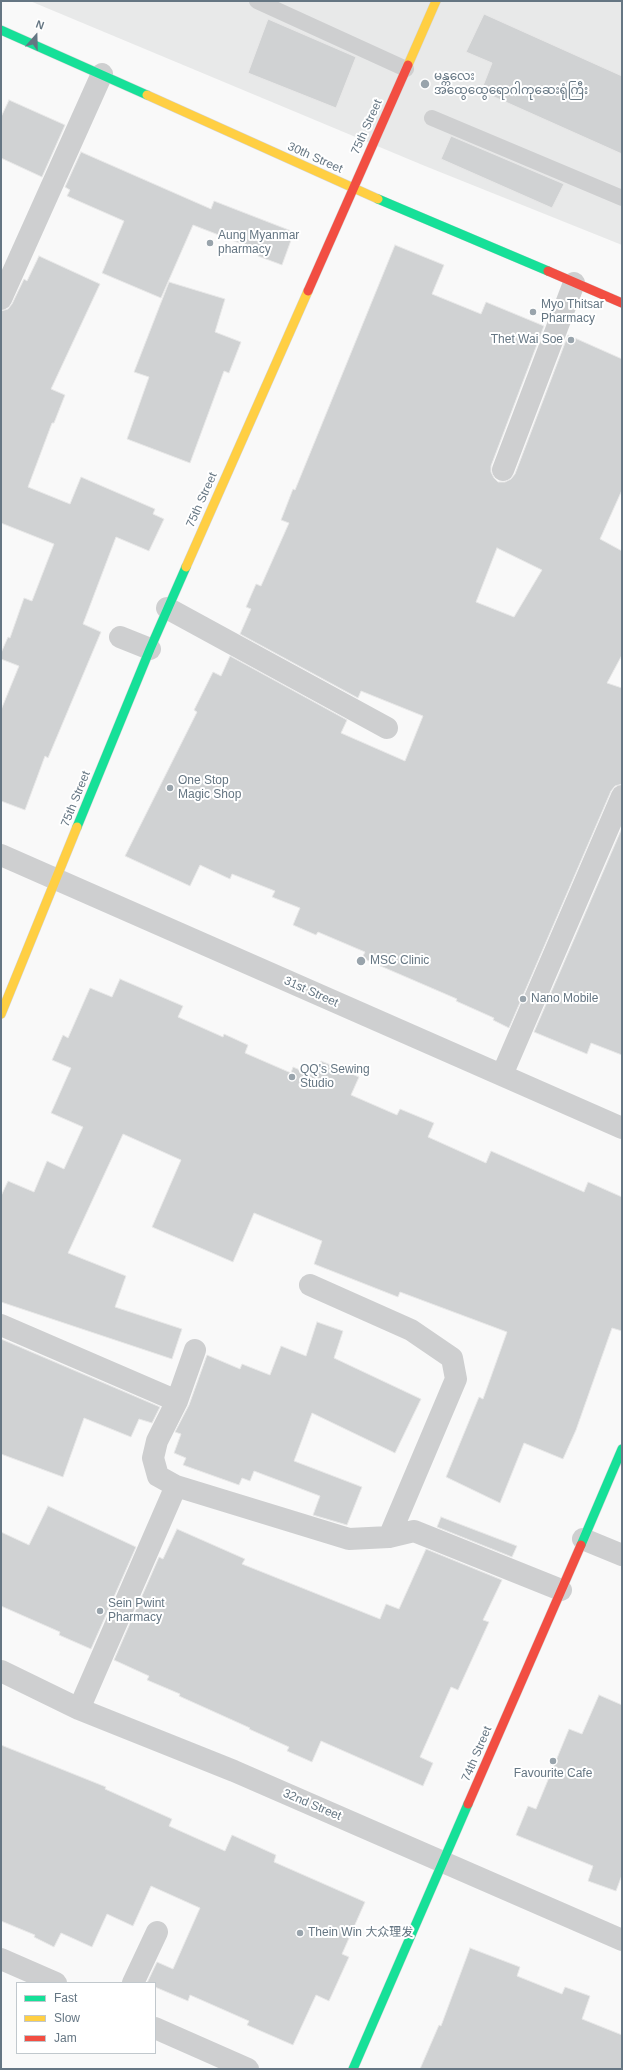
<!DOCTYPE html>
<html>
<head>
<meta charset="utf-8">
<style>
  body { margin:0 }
  #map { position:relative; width:623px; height:2070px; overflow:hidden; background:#f9f9f9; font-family:Helvetica,sans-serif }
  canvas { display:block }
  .frame { position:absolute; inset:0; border:2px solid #657683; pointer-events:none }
  .legend { position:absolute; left:16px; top:1982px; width:140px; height:72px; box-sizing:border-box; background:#fff; border:1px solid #c1c8cd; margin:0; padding:5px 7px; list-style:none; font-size:12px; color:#657683 }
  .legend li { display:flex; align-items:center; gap:8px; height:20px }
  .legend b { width:20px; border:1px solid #c1c8cd }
  .north { position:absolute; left:16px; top:16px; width:40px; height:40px; -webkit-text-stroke:3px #fff; paint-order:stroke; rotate:20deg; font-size:11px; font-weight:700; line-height:16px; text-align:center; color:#657683 }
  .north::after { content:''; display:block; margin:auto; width:14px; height:18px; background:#657683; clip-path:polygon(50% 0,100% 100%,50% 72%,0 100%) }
</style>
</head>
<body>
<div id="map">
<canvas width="623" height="2070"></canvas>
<div class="frame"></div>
<ul class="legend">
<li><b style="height:5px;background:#16e098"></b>Fast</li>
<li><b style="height:5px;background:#ffcf43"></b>Slow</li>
<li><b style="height:5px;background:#f24e42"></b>Jam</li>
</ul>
<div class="north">N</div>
</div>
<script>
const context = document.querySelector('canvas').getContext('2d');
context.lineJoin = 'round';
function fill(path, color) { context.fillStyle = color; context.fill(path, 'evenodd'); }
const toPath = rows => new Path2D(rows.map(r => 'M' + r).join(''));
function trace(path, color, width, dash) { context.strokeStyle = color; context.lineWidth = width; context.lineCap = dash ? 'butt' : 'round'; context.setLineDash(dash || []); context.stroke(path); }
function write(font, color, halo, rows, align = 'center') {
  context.font = font + ' Helvetica,"Noto Sans SC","Noto Sans Myanmar",sans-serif'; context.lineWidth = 4; context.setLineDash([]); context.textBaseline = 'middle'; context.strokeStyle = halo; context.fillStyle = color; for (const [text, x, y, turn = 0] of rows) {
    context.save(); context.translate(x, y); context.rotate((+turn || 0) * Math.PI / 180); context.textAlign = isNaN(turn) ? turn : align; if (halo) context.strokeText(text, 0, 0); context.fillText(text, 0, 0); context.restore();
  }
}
const built = toPath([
  [30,1,622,1,622,245,425,166]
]);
const building = toPath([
  [484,14,622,76,622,154,481,91,492,63,466,52,484,14],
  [268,19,356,57,336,108,248,73,268,19],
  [9,100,65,125,42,177,1,158,1,117,9,100],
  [451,136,564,184,552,208,441,159,451,136],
  [81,152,211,209,214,201,294,232,282,265,258,256,260,251,193,225,161,298,102,273,124,221,67,196,70,190,65,187,81,152],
  [395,245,444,265,432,294,481,314,486,302,544,326,491,466,491,472,494,478,498,482,505,482,511,479,515,474,568,335,622,359,622,490,600,539,622,551,622,655,607,683,622,688,622,784,615,786,611,791,509,1028,493,1020,494,1018,456,1001,457,999,362,958,365,952,318,932,316,935,293,925,300,908,272,897,275,891,232,874,230,879,200,865,190,886,125,856,197,712,194,710,213,672,221,676,230,656,347,720,341,733,405,761,423,716,361,691,358,698,240,634,251,609,246,607,256,584,261,586,289,523,281,520,293,489,295,490,395,245],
  [497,548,542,570,514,617,476,602,497,548],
  [39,256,100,284,51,389,65,395,54,423,52,423,28,487,70,504,81,477,155,509,153,514,164,519,149,551,116,537,83,624,101,632,48,758,45,756,25,810,1,801,1,710,19,666,1,659,1,653,8,637,10,638,24,598,32,601,54,544,1,523,1,311,8,309,12,304,24,279,27,281,39,256],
  [169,282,225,299,215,332,241,342,229,373,224,371,190,463,127,439,149,377,134,372,169,282],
  [622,828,622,1055,591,1043,587,1054,534,1032,622,828],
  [120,979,183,1006,178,1017,223,1037,224,1034,248,1045,245,1053,291,1073,293,1067,314,1076,321,1061,359,1077,351,1095,397,1115,400,1109,434,1123,428,1137,486,1163,491,1151,584,1192,588,1182,622,1197,622,1331,612,1328,576,1430,563,1459,524,1443,500,1503,446,1477,479,1397,483,1399,507,1332,400,1292,398,1297,314,1264,322,1241,254,1213,233,1262,152,1227,181,1160,123,1134,68,1253,126,1276,115,1307,182,1329,172,1359,1,1302,1,1196,8,1181,34,1192,47,1161,64,1169,83,1127,51,1113,71,1068,52,1060,63,1035,68,1038,90,988,112,997,120,979],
  [317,1322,343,1331,334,1358,421,1399,395,1453,312,1413,294,1461,362,1487,347,1525,313,1515,320,1496,254,1471,250,1481,242,1478,239,1485,183,1465,186,1458,174,1453,181,1434,175,1432,189,1405,207,1355,240,1369,242,1364,270,1375,281,1346,306,1356,317,1322],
  [1,1339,160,1407,152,1423,139,1419,131,1437,84,1418,63,1477,1,1454,1,1339],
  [48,1506,136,1547,91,1649,59,1635,60,1632,1,1606,1,1532,29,1545,48,1506],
  [441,1517,517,1546,512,1557,437,1527,441,1517],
  [177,1529,245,1559,242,1564,380,1619,386,1604,399,1609,426,1549,502,1580,483,1620,489,1622,458,1690,451,1687,420,1757,433,1763,423,1786,321,1741,312,1762,287,1751,289,1747,249,1729,250,1728,179,1696,180,1694,147,1680,149,1676,114,1660,159,1557,163,1559,177,1529],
  [599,1695,622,1705,622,1875,616,1891,588,1881,593,1866,516,1835,528,1806,536,1809,569,1729,582,1734,599,1695],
  [1,1745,106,1787,105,1789,172,1819,169,1826,225,1851,232,1835,276,1855,274,1862,365,1902,342,1954,349,1957,329,2001,316,1995,293,2045,247,2025,249,2021,190,1995,188,2001,155,1987,155,1983,147,1983,157,1962,173,1969,200,1908,151,1886,133,1926,107,1914,92,1947,61,1933,54,1947,34,1937,35,1935,1,1921,1,1745],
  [470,1948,520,1967,517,1976,562,1994,565,1987,590,1996,582,2019,622,2035,622,2069,420,2069,439,2025,441,2026,470,1948]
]);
const lane = toPath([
  [257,1,406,69],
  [432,118,622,198]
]);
const street = toPath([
  [1,299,102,74],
  [503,470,574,283],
  [167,608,387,728],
  [120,637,150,649],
  [1,855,622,1128],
  [502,1075,622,796],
  [310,1285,411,1330,452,1358,456,1379,389,1537],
  [1,1325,177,1401],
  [195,1350,177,1401,157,1441,153,1458,158,1476,176,1486,349,1539,389,1537,414,1531,561,1590],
  [583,1539,622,1555],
  [1,1671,79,1709,234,1771,622,1940],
  [79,1709,176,1486],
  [1,1959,56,1983],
  [133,1983,157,1932],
  [155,2028,248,2069]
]);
const fast = toPath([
  [1,30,147,95],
  [378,199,548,271],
  [77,827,150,649,186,567],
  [581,1545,622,1449],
  [353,2069,468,1804]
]);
const slow = toPath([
  [408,65,436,1],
  [147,95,378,199],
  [186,567,308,291],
  [1,1014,77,827]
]);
const jam = toPath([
  [548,271,622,303],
  [308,291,408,65],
  [468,1804,581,1545]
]);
const markers = [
  [425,84,5,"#99a4ac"],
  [210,243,4,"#99a4ac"],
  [533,312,4,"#99a4ac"],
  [571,340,4,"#99a4ac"],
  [170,788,4,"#99a4ac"],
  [361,961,5,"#99a4ac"],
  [523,999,4,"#99a4ac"],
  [292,1077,4,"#99a4ac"],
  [100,1611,4,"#99a4ac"],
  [553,1761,4,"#99a4ac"],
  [300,1933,4,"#99a4ac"]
];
const poiNames = [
  ["မန္တလေး",434,77],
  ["အထွေထွေရောဂါကုဆေးရုံကြီး",434,91],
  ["Aung Myanmar",218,236],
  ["pharmacy",218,250],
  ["Myo Thitsar",541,305],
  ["Pharmacy",541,319],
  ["Thet Wai Soe",563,340,"right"],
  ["One Stop",178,781],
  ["Magic Shop",178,795],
  ["MSC Clinic",370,961],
  ["Nano Mobile",531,999],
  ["QQ's Sewing",300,1070],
  ["Studio",300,1084],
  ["Sein Pwint",108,1604],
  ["Pharmacy",108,1618],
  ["Favourite Cafe",553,1774,"center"],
  ["Thein Win 大众理发",308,1933]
];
const streetNames = [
  ["75th Street",367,127,-66],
  ["30th Street",315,158,24],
  ["75th Street",202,500,-66],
  ["75th Street",76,799,-68],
  ["31st Street",311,992,24],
  ["74th Street",477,1754,-67],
  ["32nd Street",312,1805,23]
];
fill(built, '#e8e9e9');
fill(building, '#d0d2d3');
trace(building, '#e8e8e8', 1);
trace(fast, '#d5d6d7', 10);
trace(slow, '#d5d6d7', 10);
trace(jam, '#d5d6d7', 10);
trace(lane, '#cecfd0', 16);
trace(street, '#cecfd0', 22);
trace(fast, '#16e098', 9);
trace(slow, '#ffcf43', 9);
trace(jam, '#f24e42', 9);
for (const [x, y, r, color] of markers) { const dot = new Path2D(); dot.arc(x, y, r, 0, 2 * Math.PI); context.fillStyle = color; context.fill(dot); trace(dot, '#fff', 1.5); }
write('12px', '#657683', '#fff', poiNames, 'left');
write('12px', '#657683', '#fff', streetNames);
</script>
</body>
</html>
